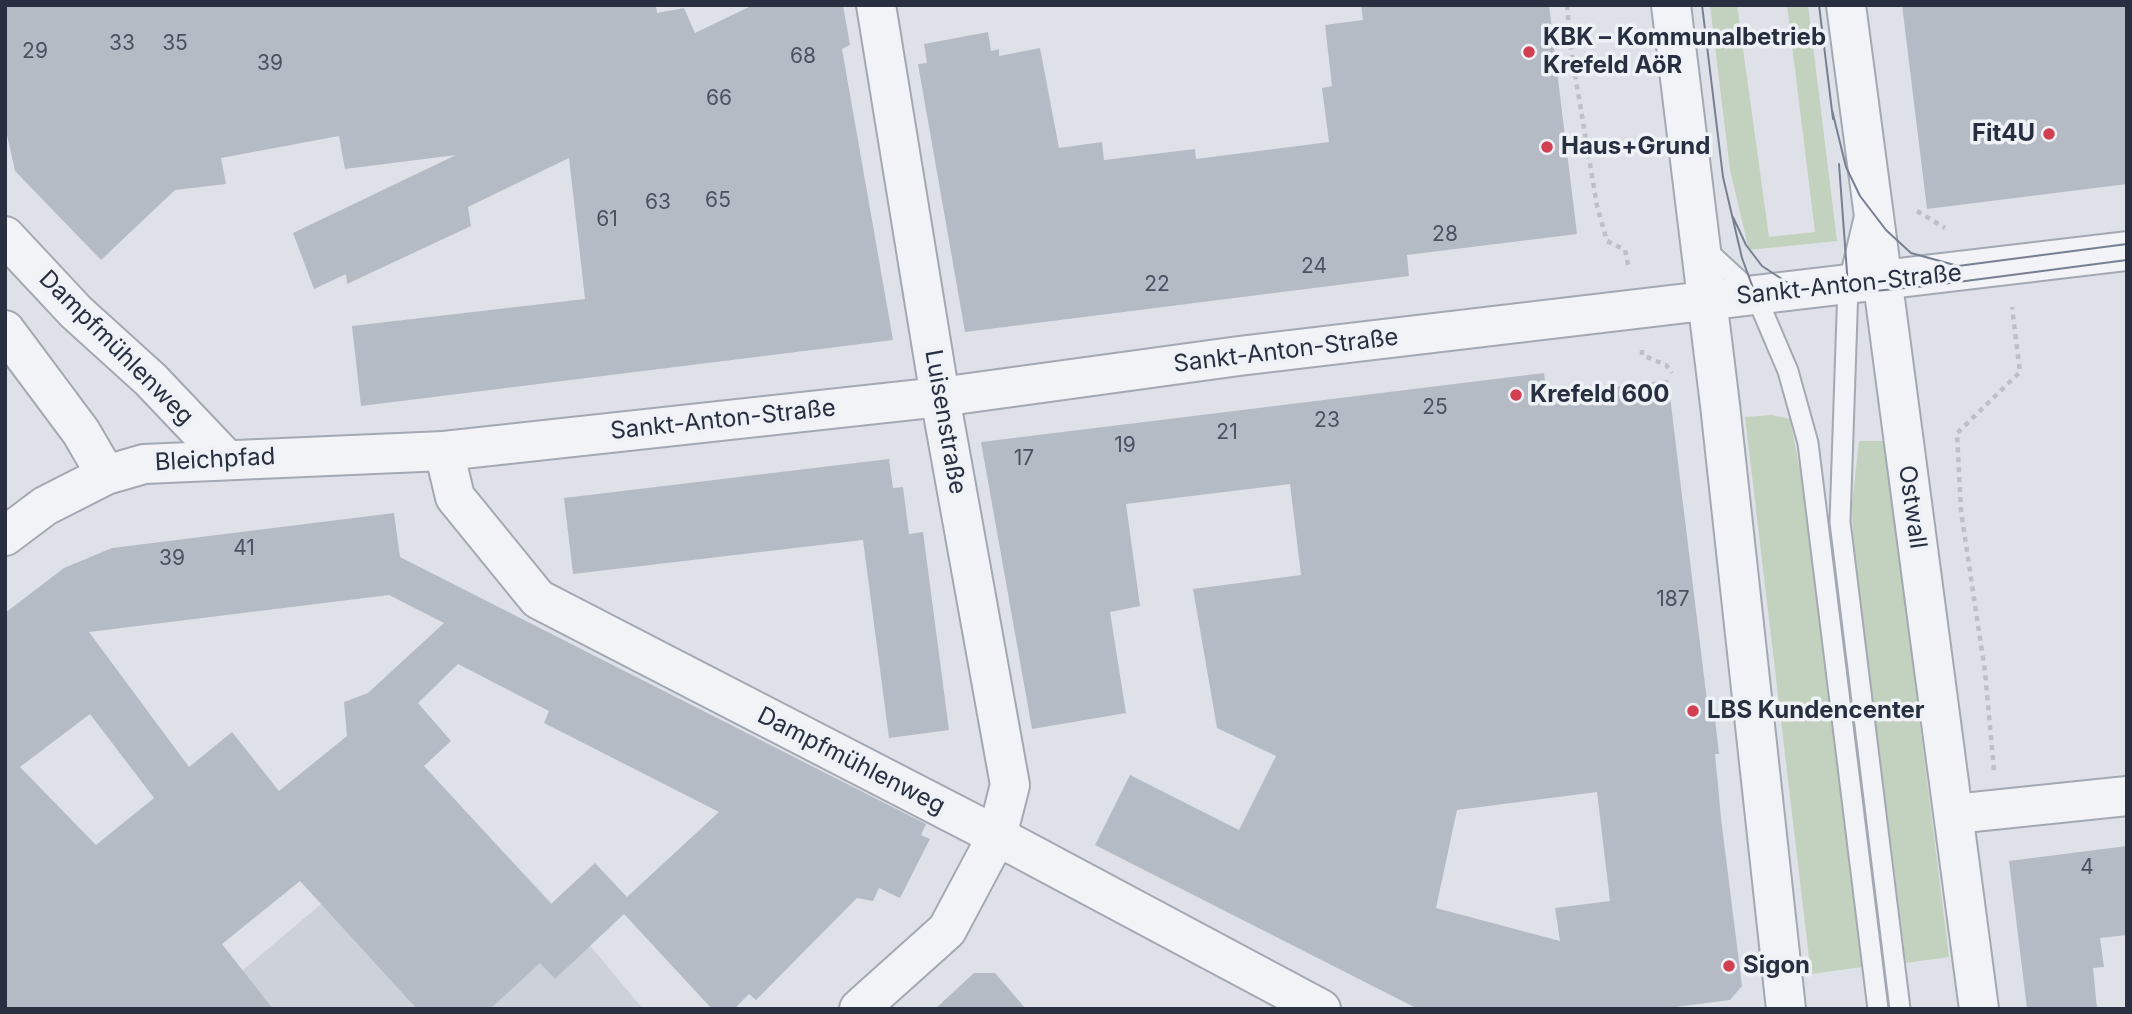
<!DOCTYPE html>
<html>
<head>
<meta charset="utf-8">
<style>
  body { margin:0 }
  #map { position:relative; width:2132px; height:1014px; overflow:hidden; background:#dee2e8; font-family:Inter,sans-serif }
  canvas { display:block }
  .frame { position:absolute; inset:0; border:7px solid #272f40; pointer-events:none }
</style>
</head>
<body>
<div id="map">
<canvas width="2132" height="1014"></canvas>
<div class="frame"></div>
</div>
<script>
const context = document.querySelector('canvas').getContext('2d');
context.lineJoin = 'round';
function fill(path, color) { context.fillStyle = color; context.fill(path, 'evenodd'); }
const toPath = rows => new Path2D(rows.map(r => 'M' + r).join(''));
function trace(path, color, width, dash) { context.strokeStyle = color; context.lineWidth = width; context.lineCap = dash ? 'butt' : 'round'; context.setLineDash(dash || []); context.stroke(path); }
function write(font, color, halo, rows, align = 'center') {
  context.font = font + ' Inter,sans-serif'; context.lineWidth = 7; context.setLineDash([]); context.textBaseline = 'middle'; context.strokeStyle = halo; context.fillStyle = color; for (const [text, x, y, turn = 0] of rows) {
    context.save(); context.translate(x, y); context.rotate((+turn || 0) * Math.PI / 180); context.textAlign = isNaN(turn) ? turn : align; if (halo) context.strokeText(text, 0, 0); context.fillText(text, 0, 0); context.restore();
  }
}
const built = toPath([
  [450,795,578,931,643,1009,172,1009,243,970]
]);
const green = toPath([
  [1710,5,1737,5,1769,237,1815,232,1787,5,1808,5,1837,241,1749,250,1730,170],
  [1772,415,1790,419,1800,470,1863,967,1811,974,1745,417],
  [1859,441,1885,441,1949,957,1906,963,1853,542,1852,504]
]);
const building = toPath([
  [5,5,656,5,657,13,684,8,695,33,753,5,843,5,850,45,842,49,893,340,361,406,352,326,585,299,569,158,468,207,471,226,347,284,346,274,314,289,293,233,456,155,345,169,339,136,221,158,226,184,175,190,101,260,15,171,5,126],
  [1361,5,1549,5,1577,234,1407,255,1409,276,965,332,918,64,927,63,924,44,988,32,991,51,999,49,999,56,1040,48,1059,148,1102,142,1104,160,1195,149,1196,159,1329,142,1322,88,1332,86,1325,25,1363,20],
  [1902,5,2127,5,2127,184,1927,209],
  [1544,373,1547,396,1668,380,1707,701,1713,701,1719,754,1715,754,1721,818,1742,986,1730,1000,1660,1009,1418,1009,1095,845,1130,775,1239,830,1276,756,1217,728,1193,589,1301,575,1290,484,1126,504,1140,606,1110,612,1126,713,1032,729,981,442],
  [1597,792,1610,901,1555,908,1560,941,1436,908,1457,810],
  [889,459,893,488,903,487,909,534,923,532,949,730,889,738,863,540,573,574,564,498],
  [394,513,400,557,926,824,921,835,930,839,900,898,879,888,873,901,857,898,756,1000,749,994,734,1009,712,1009,624,914,555,979,540,963,490,1009,417,1009,300,881,222,944,273,1009,5,1009,5,613,64,568,112,548],
  [389,595,444,623,368,693,344,702,347,736,279,791,232,732,189,767,89,632],
  [458,664,549,711,544,723,719,812,627,897,595,863,551,904,424,766,451,741,418,703],
  [90,714,154,798,96,845,20,767],
  [2127,846,2127,935,2100,938,2104,967,2093,968,2097,1009,2027,1009,2009,861],
  [974,973,995,973,1026,1009,935,1009]
]);
const path = toPath([
  [1567,5,1571,50,1597,206,1607,241,1625,250,1629,269],
  [1917,211,1945,228],
  [1642,350,1642,355,1666,365,1672,373],
  [1994,770,1985,672,1961,511,1957,433,2020,372,2012,307]
]);
const service = toPath([
  [1864,218,1848,286,1840,522,1900,1009],
  [1704,248,1756,296,1788,371,1808,443,1878,1009]
]);
const minor = toPath([
  [444,451,455,497,538,599,997,836,1321,1009],
  [1954,814,2127,796],
  [859,1009,947,930,997,836,1010,785,940,397,876,5]
]);
const tertiary = toPath([
  [1671,5,1720,405,1786,1009],
  [1846,5,1979,1009],
  [5,236,76,312,151,380,226,459],
  [5,330,81,432,106,475],
  [5,536,45,506,106,475,144,464,444,451,940,397,1239,356,2127,251]
]);
const tram = toPath([
  [1702,5,1723,177,1742,258,1756,296],
  [1819,5,1833,119],
  [1832,110,1846,167,1860,196,1886,230,1911,253,1958,266,2127,244],
  [1839,164,1848,286],
  [1733,217,1746,245,1762,266,1788,283,1832,295,1927,286,2127,260]
]);
const markers = [
  [1529,52,7,"#d23f50"],
  [2049,134,7,"#d23f50"],
  [1547,147,7,"#d23f50"],
  [1516,395,7,"#d23f50"],
  [1693,711,7,"#d23f50"],
  [1729,966,7,"#d23f50"]
];
const numberNames = [
  ["33",122,44],
  ["35",175,44],
  ["29",35,52],
  ["68",803,57],
  ["39",270,64],
  ["66",719,99],
  ["65",718,201],
  ["63",658,203],
  ["61",607,220],
  ["28",1445,235],
  ["24",1314,267],
  ["22",1157,285],
  ["25",1435,408],
  ["23",1327,421],
  ["21",1227,433],
  ["19",1125,446],
  ["17",1024,459],
  ["41",244,549],
  ["39",172,559],
  ["187",1673,600],
  ["4",2087,868]
];
const poiNames = [
  ["KBK – Kommunalbetrieb",1543,38],
  ["Krefeld AöR",1543,66],
  ["Fit4U",2035,134,"right"],
  ["Haus+Grund",1561,147],
  ["Krefeld 600",1530,395],
  ["LBS Kundencenter",1707,711],
  ["Sigon",1743,966]
];
const streetNames = [
  ["Sankt-Anton-Straße",1849,285,-6],
  ["Dampfmühlenweg",116,348,45],
  ["Sankt-Anton-Straße",1286,351,-7],
  ["Sankt-Anton-Straße",723,420,-6],
  ["Luisenstraße",945,422,80],
  ["Bleichpfad",215,460,-3],
  ["Ostwall",1912,507,82],
  ["Dampfmühlenweg",851,761,27]
];
fill(built, '#ccd1da');
fill(green, '#c3d2bf');
fill(building, '#b5bbc5');
trace(service, '#a3a9b2', 23);
trace(minor, '#a3a9b2', 42);
trace(tertiary, '#a3a9b2', 42);
trace(path, '#bcc0c7', 4.5, [5, 5]);
trace(service, '#f1f3f6', 19);
trace(minor, '#f1f3f6', 38);
trace(tertiary, '#f1f3f6', 38);
trace(tram, '#778092', 2);
for (const [x, y, r, color] of markers) { const dot = new Path2D(); dot.arc(x, y, r, 0, 2 * Math.PI); context.fillStyle = color; context.fill(dot); trace(dot, '#eef1f6', 2.5); }
write('21px', '#4a5261', null, numberNames);
write('bold 24px', '#272f40', '#eef1f6', poiNames, 'left');
write('24px', '#272f40', '#eef1f6', streetNames);
</script>
</body>
</html>
